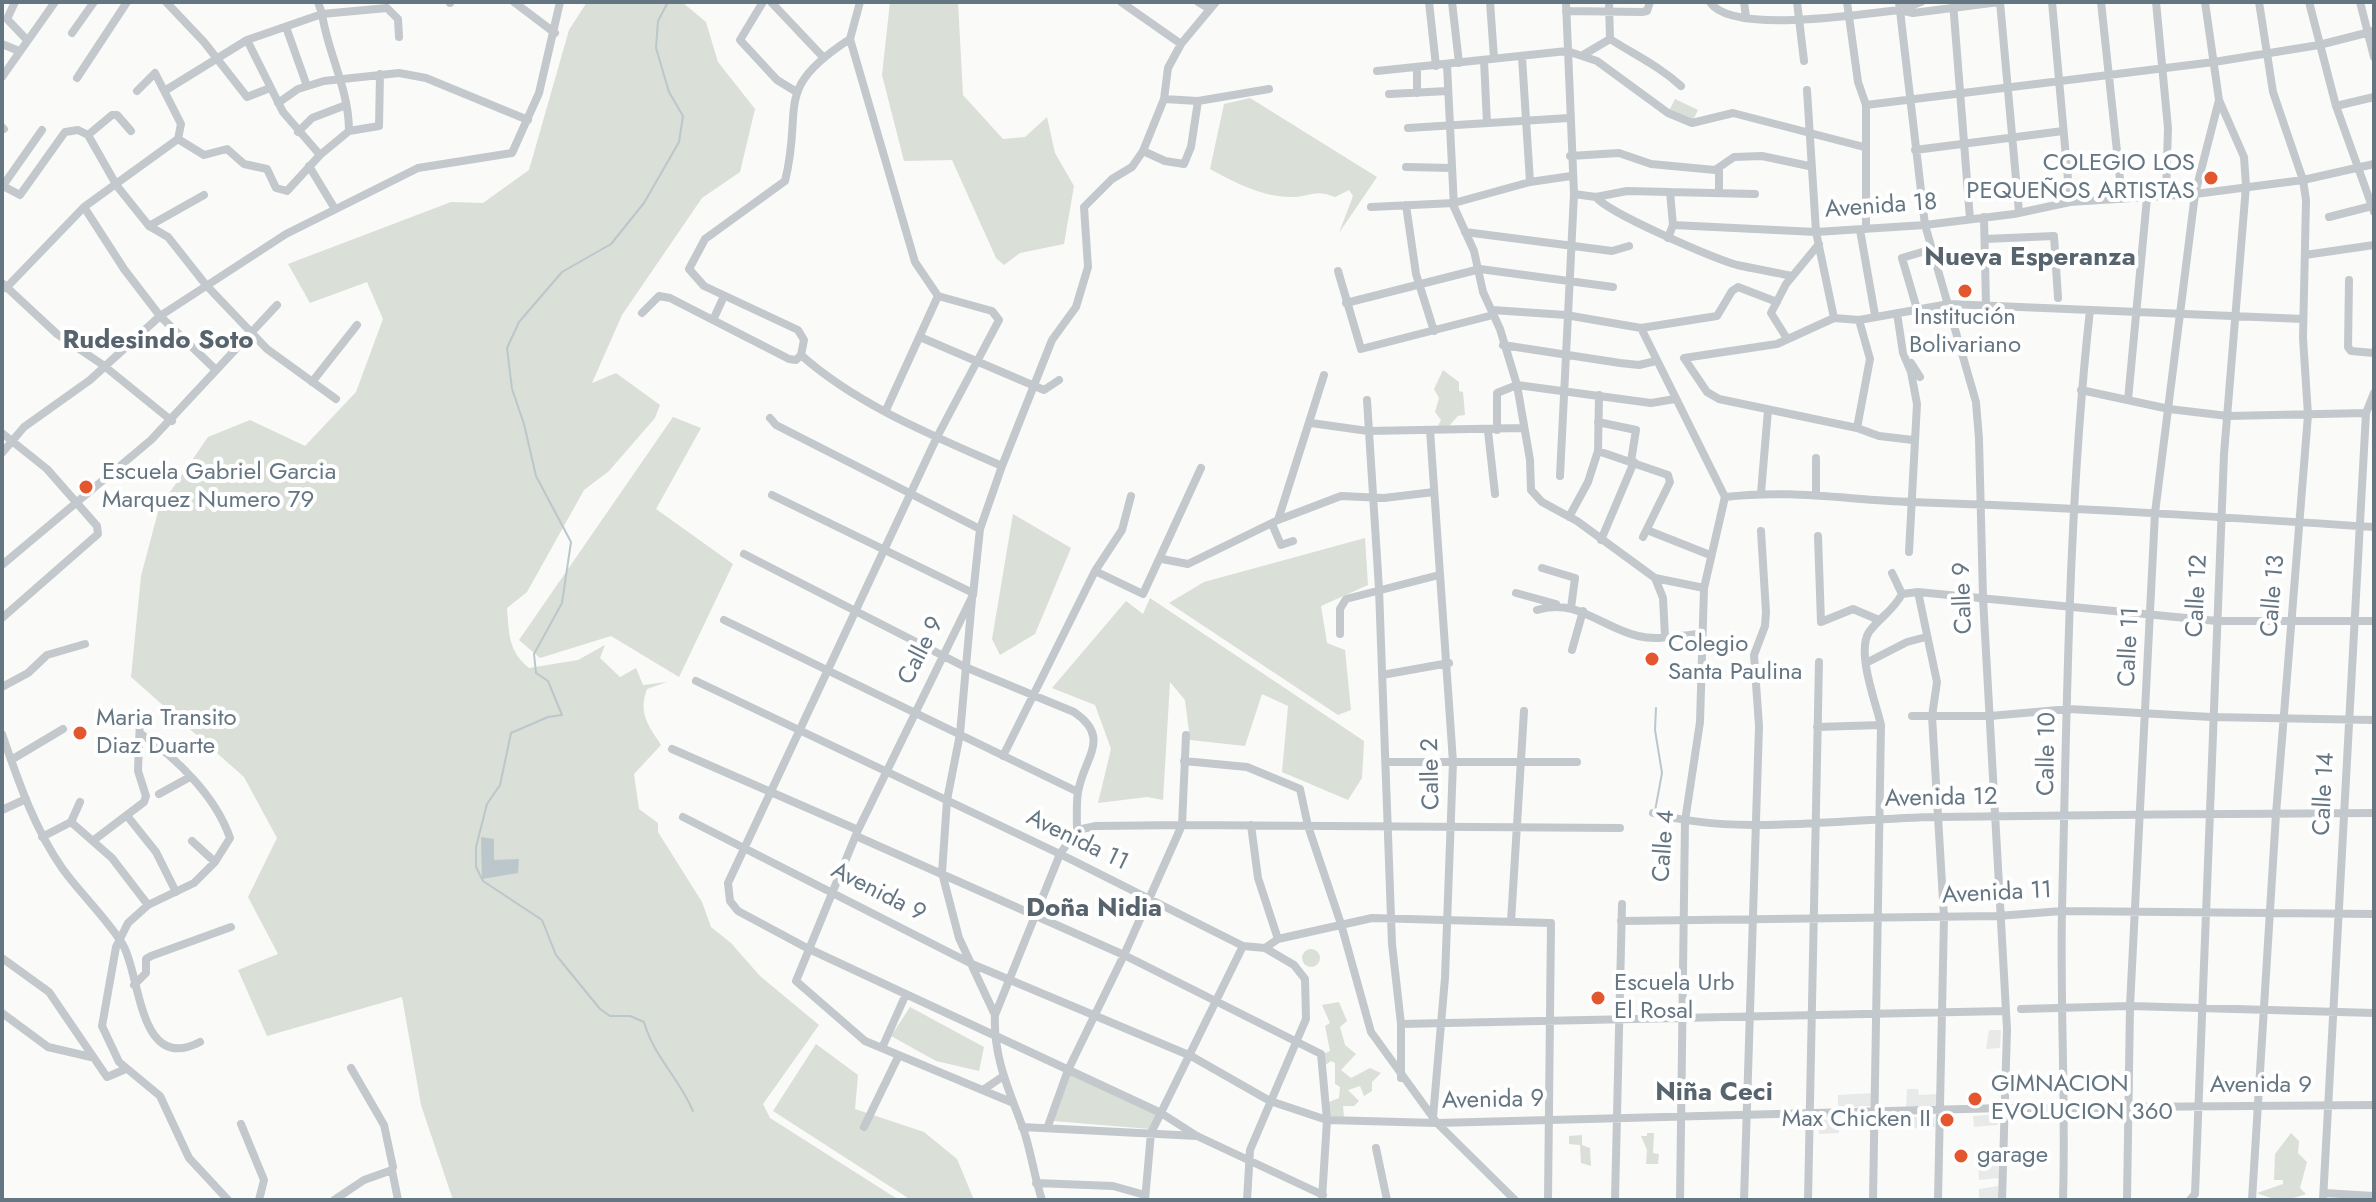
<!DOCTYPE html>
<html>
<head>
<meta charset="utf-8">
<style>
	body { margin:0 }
	#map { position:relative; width:2376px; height:1202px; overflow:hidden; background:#fafaf8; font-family:Jost,sans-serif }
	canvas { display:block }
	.frame { position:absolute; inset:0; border:4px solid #657683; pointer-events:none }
</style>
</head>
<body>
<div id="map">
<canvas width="2376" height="1202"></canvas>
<div class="frame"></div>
</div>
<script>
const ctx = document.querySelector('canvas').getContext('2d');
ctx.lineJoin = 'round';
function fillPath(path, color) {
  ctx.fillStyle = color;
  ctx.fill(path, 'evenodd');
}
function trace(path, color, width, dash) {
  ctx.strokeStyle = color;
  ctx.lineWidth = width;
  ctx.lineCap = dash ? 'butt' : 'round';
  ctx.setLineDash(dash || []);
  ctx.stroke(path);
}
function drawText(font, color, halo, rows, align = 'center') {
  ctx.font = font + ' Jost,sans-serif';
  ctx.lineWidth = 8;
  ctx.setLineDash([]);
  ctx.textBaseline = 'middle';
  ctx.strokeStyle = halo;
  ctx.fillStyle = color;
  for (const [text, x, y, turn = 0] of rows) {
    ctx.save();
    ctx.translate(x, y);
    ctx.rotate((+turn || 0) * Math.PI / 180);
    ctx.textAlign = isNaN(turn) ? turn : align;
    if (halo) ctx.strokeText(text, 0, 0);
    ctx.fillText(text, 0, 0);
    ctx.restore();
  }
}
const built = new Path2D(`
	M1989,1030H2001L2000,1048L1986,1049Z
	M1907,1089H1918L1919,1095L1937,1094L1936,1107H1906Z
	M1873,1093L1872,1106L1838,1108V1095Z
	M1997,1114L1998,1125L1974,1127L1973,1116Z
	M1901,1117H1934L1935,1127L1901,1129Z
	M1839,1119V1133L1819,1134V1120Z
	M1998,1147L1999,1178L1979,1180L1978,1162L1989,1161V1148Z
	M1998,1186L1999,1200H1979V1189Z`);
const green = new Path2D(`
	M587,2H682L706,22L718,62L755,109L740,172L702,198L622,315L592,383L616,373L660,405L655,418L609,471L584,490L527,592L507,608C509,633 508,651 529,668L578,660L605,645L600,658L620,677L636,668L643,685L667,682L647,689C638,713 648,725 661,745L634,774L639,809L658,823V832L702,902L711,927L731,943L760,976L819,1025L763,1104L770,1118L899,1200H453L421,1105L402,997L267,1036L238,970L278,954L248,897L277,838L244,777L131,677L141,576L159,508L208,437L250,420L305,446L356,392L383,319L367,282L310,303L288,264L451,202L483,203L529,170L569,30Z
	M890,2H958L963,95L1003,139L1025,137L1047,117L1055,153L1074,186L1064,244L1020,253L1004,265L996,258L952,160L904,161L882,75Z
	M1250,98L1377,177L1339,233L1353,196L1349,190L1335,197C1314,189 1313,196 1293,197C1264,198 1234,182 1210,169L1224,104Z
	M1675,99L1698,110L1692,122L1669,111Z
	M1443,370L1459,382V391L1463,392L1465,415L1458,416L1448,427L1438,426L1441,420L1435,412L1439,398L1434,389Z
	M673,417L701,428L656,509L733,564L679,677L611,636L540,658L519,640Z
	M1013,514L1071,548L1035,634L1000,655L992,639Z
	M1365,538L1368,585L1321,606L1327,643L1345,650L1351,710L1338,715L1169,603L1204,582Z
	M1150,598L1364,741L1362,778L1348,800L1282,772L1288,706L1262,694L1245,746L1190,740L1185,700L1170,682L1163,800L1147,797L1098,803L1111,749L1095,705L1052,688L1126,601L1143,614Z
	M1302 958a9 9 0 1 1 18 0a9 9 0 1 1-18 0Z
	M1339,1002L1347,1021L1340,1027L1345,1045L1356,1054L1341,1070L1351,1078L1370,1068L1381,1073L1372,1082V1091L1364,1096L1360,1086L1348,1090L1359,1101L1354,1106H1343L1344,1117L1329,1116V1102L1339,1098L1340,1087L1335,1084V1063L1331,1061L1324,1066L1323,1054L1330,1051L1325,1026L1330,1023L1322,1005Z
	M910,1007L984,1047L979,1071L936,1061L891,1036Z
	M816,1044L858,1075L855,1109L924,1132L957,1159L974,1200H911L773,1111Z
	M1069,1072L1158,1114L1150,1129L1053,1121Z
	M1647,1133H1654L1653,1153L1659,1154L1658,1164H1646L1647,1150L1641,1136H1647Z
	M2291,1133L2299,1141L2298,1153L2307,1162L2300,1188L2306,1194C2287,1202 2270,1199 2257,1193L2283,1184V1180H2274L2275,1154Z
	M1582,1135V1145L1590,1148L1591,1166L1581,1163L1580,1145L1569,1144V1136Z`);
const water = new Path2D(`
	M481,837L494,839V860L519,859L518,873L482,879Z`);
const stream = new Path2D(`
	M668,2L658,21L656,48L669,92L683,116L679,142L644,203L611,244L562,272L519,322L507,348L512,389L524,424L536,476L571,542L562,603L534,654L536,673L548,681L562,715L548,717L511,733L500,785L487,804L476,847V867L483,881L542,920L556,955L600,1009L610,1016H630L644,1022C654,1057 679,1078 693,1111
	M1655,811L1662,773L1655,730L1656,708`);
const minor = new Path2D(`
	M15,2L7,19L27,40
	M166,2L204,42L247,97L270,88
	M318,2L322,14L387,8L398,19L399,37
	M514,2L555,33
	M763,2L740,40L777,80L795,91
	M771,2L823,57
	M1121,2L1181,44
	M1198,2L1210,9
	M1429,2L1436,66
	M1452,2L1459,63
	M1490,2L1494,58
	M1609,2L1610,39
	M1710,2C1731,35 1862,14 1900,10L1913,13L1999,2
	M1744,2L1746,17
	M1797,2L1804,61
	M1847,2L1858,82L1866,105V229
	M1899,2L1925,225L1976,402L1979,439L1983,598L2007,1029L2002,1200
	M1953,2L1970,219
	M2000,2L2019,212
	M2052,2L2070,202
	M2101,2L2122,198
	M2156,2L2168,128L2166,195
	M2309,2L2336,106L2374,212
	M2360,2L2374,57
	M450,3V2
	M1900,10L1921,2
	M1566,11L1642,12L1647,11L1650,2
	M286,27L307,86
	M72,33L94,2
	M850,39L915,262L938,296L992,311L999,320L937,437L728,883L730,901L738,911L807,948L1161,1113L1197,1136L1323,1195
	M1610,39C1635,55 1659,66 1681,86
	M247,40L283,112L320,155
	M2,44L19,51
	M1583,55L1610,39
	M1522,57L1530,182
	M1484,60L1487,123
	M1447,65L1454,207L1474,251L1483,292L1500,329L1517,385L1530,460L1531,490L1542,502L1577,521L1655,578L1663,598L1665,637
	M1417,67V93
	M1377,71L1567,51L1597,61L1668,113L1692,123L1733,113L1864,147
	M2,77L55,2
	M77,78L127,2
	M166,90L247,40L322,14C328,54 349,89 349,131L320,155L287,191L276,188L267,169L244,164L227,149L204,155L178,139
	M1807,90L1816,232L1834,318
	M137,91L155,73L181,124L178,139
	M1389,94L1448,91
	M1164,99L1198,101L1269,89
	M278,103L298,89L324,81L399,73L426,78L528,120
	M1866,105L2214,62L2319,45L2374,31
	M2336,106L2374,97
	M2,127L4,129
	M1408,128L1569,118
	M349,131L379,126L380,74
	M298,132L312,118L346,105
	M88,135L117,186L149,226L168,237L206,285L267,349L336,399
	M88,135L112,115H117L131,131
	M1915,150L2063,131
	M1143,151L1165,161L1184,164L1191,147L1198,101
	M1570,156L1619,153L1651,164L1715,170L1734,157L1762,156L1809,166
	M309,166L335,209
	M1406,167L1452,168
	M3,186L20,195L65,132L78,130L88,135
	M2,187L42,130
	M1719,193V168
	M1574,194L1596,197L1627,191L1755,194
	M1596,197C1608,213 1713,258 1737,265C1755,269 1774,272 1792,276
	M1406,205L1416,274L1434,331
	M84,207L124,269L160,316L216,370
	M1371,207L1454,203L1530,182L1571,176
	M1984,217L1986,305
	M2329,217L2372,206
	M1673,225L1816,232L1925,225L2014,214L2070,202L2195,194L2303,180L2374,164
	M149,226L204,195
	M1860,230L1875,315
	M1465,232L1612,251L1629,246
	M1668,238L1673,225L1670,192
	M1985,239L2054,236L2058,298
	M2305,255L2374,245
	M1338,271L1361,349L1493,315
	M2349,280L2348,347L2351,351L2374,353
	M2,283L57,334L103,365L172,421
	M6,288L84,207L178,139
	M1346,303L1480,269L1613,287
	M1917,309L1902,258L1932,249
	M1492,310L1566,315L1641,328L1717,316L1732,291L1738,287L1777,302
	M642,313L659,296L670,298L789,359L796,360L801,355
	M1897,313L1903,353L1911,372L1917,404L1909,552
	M714,318L724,296
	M1641,328L1725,497
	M920,337L1044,390L1059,380
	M1786,337L1771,313L1786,284L1819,244
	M1503,345L1620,363L1639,365L1656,361
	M801,355L804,340L798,330L704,286L689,269L705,239L785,181C804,106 771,90 850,39L860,2
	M801,355C857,405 934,436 1002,466
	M1911,363L1920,377
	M312,382L357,325
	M2081,390L2169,409L2228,416L2366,413
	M1367,400L1379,589L1392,944L1401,1024V1078
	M2128,400L2147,198
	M886,410L938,296
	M770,418L776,425L980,529
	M1598,422L1636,430L1631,461
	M1311,423L1368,431L1522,428
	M1857,428L1870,359L1859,320
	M1430,430L1453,762L1445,978L1433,1117
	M1497,430V393L1517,385L1651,403L1675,399
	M1488,431L1495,494
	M2,433L47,469L97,526L98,534L2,618
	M1913,440L1879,436L1857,428L1719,399L1707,392L1684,358L1777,344L1834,318L1859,320L1949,304L2303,319
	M1598,451L1668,475L1670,482L1643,537
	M2,453L24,427L90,380L160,316L286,234L418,168L512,153L539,93L560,2
	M1816,458V493
	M1560,476L1574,194L1566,2
	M1761,493L1768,410
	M772,495L973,593
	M1725,497C1789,489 1849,500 1912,502C2066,507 2220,517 2374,527
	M1569,517L1588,482L1598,451L1599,395
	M1278,520L1324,375
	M1272,524L1281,545L1293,541
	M1647,530L1710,555
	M1818,536L1821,622L1853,609L1879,620
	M1601,540L1634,462
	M744,554L965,667L1074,712C1112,738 1084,757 1078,792C1076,804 1077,818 1077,830
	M1162,559L1188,564L1278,520L1341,496L1384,498L1434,492
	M2,565L151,440L277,305
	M1542,568L1575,578L1571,608
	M1095,571L1143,594L1201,468
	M1892,573L1902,594
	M1655,578L1704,588
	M1918,592L1937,682L1932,716L1944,917L1938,1200
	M1516,593L1556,604
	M1902,594L1918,592L2217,621H2374
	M972,599L960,734L947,800L942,873L959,938L995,1015
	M1537,610C1576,597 1602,628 1638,636C1658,641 1681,635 1701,634
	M724,620L1078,792
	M1340,634V609L1346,599L1439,575
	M1572,650L1583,611
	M1866,663L1907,642L1926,637
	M1382,675L1449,663
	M696,681L1060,854L1243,946L1265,948L1278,939L1372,918L1551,923L1548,1200
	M2,687L28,673L47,655L85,644
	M1912,716H1990L2069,709L2211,717L2374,720
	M1817,727L1881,725
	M2,734C18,780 34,828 62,868C79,892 110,922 123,945C141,976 138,1074 200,1042
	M141,734C177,758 216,797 230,838L215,862L194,883L148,905L128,923L116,947L102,1026L119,1062L160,1096L189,1158L228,1200
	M672,749L858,830
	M1003,756L1095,571L1122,530L1131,496
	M11,760L63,729
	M1184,761L1247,767L1300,789L1308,826L1341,924L1371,1032L1437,1123L1515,1200
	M1386,762H1577
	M159,794L190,777
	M2,810L26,799
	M1653,813C1739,837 1848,818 1937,817C2083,816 2228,813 2374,813
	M128,817L156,852L176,892
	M683,817L972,964L1191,1056L1270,1101L1327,1120L1437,1123L2003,1108L2374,1105
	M71,822L112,858L148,905
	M1251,825L1258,878L1278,939
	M1077,830L1096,826L1182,825L1620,828
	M856,836L1124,955L1321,1054L1327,1120L1322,1199
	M42,837L71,822L80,802
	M94,840L144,802L146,796L138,771L140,719
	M192,841L215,862
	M1621,921L1998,916L2062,911L2374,914
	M1511,922L1524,711
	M2,958L49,992L107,1077L126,1069
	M134,985L146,973V959L151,956L231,927
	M2021,1009L2130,1006L2374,1013
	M2,1013L48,1047L91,1057
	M1401,1024L2004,1011
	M882,1048L906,994
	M983,1090L1002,1077
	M1011,1102L865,1041L796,981L858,830L973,595L980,529L1002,466L1052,340L1076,307L1088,267L1084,207L1112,179L1132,167L1143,151L1164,99L1168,68L1181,44L1216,2
	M241,1124L264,1180L259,1200
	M1048,1126L1068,1070L1124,955L1182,825L1186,735
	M864,1127L899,1055
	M1022,1127L1197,1136
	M1376,1148L1387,1200
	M392,1170L398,1200
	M1036,1183L1113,1186L1145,1195
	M2324,1193L2374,1196
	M334,1200L364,1180L392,1170L393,1167L384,1125L351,1068
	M1042,1200C1034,1176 1031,1151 1023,1128C1009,1090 993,1057 995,1015L1060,854L1077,830
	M1145,1200L1151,1133L1243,946
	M1247,1200L1250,1150L1306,1019L1305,979L1294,965L1265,948
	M1615,1200L1622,904
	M1680,1200L1685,821L1700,722L1704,588L1725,497
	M1744,1200L1759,726L1754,655L1765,626L1766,612L1761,531
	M1808,1200L1819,662
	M1873,1200L1881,725C1876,703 1856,652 1869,632C1880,617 1893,611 1902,594
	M2063,1200C2066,1103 2060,1006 2062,909C2067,709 2068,508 2090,310
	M2127,1200L2130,1006L2155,513L2195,194L2219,100
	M2190,1200L2195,1194L2224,454L2246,186L2244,157L2219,100L2205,2
	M2252,1200L2276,814L2308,415L2303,338L2306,200L2303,180L2273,92L2259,2
	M2323,1200L2366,413L2374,393`);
const markers = [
	[2211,178,8,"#e4572e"],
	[1965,291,8,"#e4572e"],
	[86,487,8,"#e4572e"],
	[1652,659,8,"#e4572e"],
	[80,733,8,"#e4572e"],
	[1598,998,8,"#e4572e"],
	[1975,1099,8,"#e4572e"],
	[1947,1120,8,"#e4572e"],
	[1961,1156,8,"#e4572e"]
];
const poiNames = [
	["COLEGIO LOS",2195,164,"right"],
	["PEQUEÑOS ARTISTAS",2195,192,"right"],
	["Institución",1965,318,"center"],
	["Bolivariano",1965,346,"center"],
	["Escuela Gabriel Garcia",102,473],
	["Marquez Numero 79",102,501],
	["Colegio",1668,645],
	["Santa Paulina",1668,673],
	["Maria Transito",96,719],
	["Diaz Duarte",96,747],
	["Escuela Urb",1614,984],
	["El Rosal",1614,1012],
	["GIMNACION",1991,1085],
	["EVOLUCION 360",1991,1113],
	["Max Chicken II",1931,1120,"right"],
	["garage",1977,1156]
];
const streetNames = [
	["Avenida 18",1881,207,-4],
	["Calle 12",2198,596,-87],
	["Calle 13",2274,596,-85],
	["Calle 9",1964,598,-92],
	["Calle 11",2130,647,-87],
	["Calle 9",922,651,-63],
	["Calle 10",2048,754,-89],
	["Calle 2",1432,774,-91],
	["Calle 14",2325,794,-87],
	["Avenida 12",1941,799,-1],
	["Avenida 11",1077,841,26],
	["Calle 4",1665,846,-86],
	["Avenida 9",878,893,27],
	["Avenida 11",1997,894,-3],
	["Avenida 9",2261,1086],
	["Avenida 9",1493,1101,-1]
];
const neighbourhoodNames = [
	["Nueva Esperanza",2030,259],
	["Rudesindo Soto",158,342],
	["Doña Nidia",1094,910],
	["Niña Ceci",1714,1094]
];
fillPath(built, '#e8e9e9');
fillPath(green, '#dadfd7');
fillPath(water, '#bbc7cb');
trace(stream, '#bbc7cb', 2);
trace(minor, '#c3c8cc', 8);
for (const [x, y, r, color] of markers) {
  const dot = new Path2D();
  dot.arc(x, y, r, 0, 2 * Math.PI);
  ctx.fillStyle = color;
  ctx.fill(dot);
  trace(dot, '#fff', 3);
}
drawText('24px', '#657683', '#fff', poiNames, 'left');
drawText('24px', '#657683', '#fff', streetNames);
drawText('bold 26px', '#57646e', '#fff', neighbourhoodNames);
</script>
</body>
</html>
